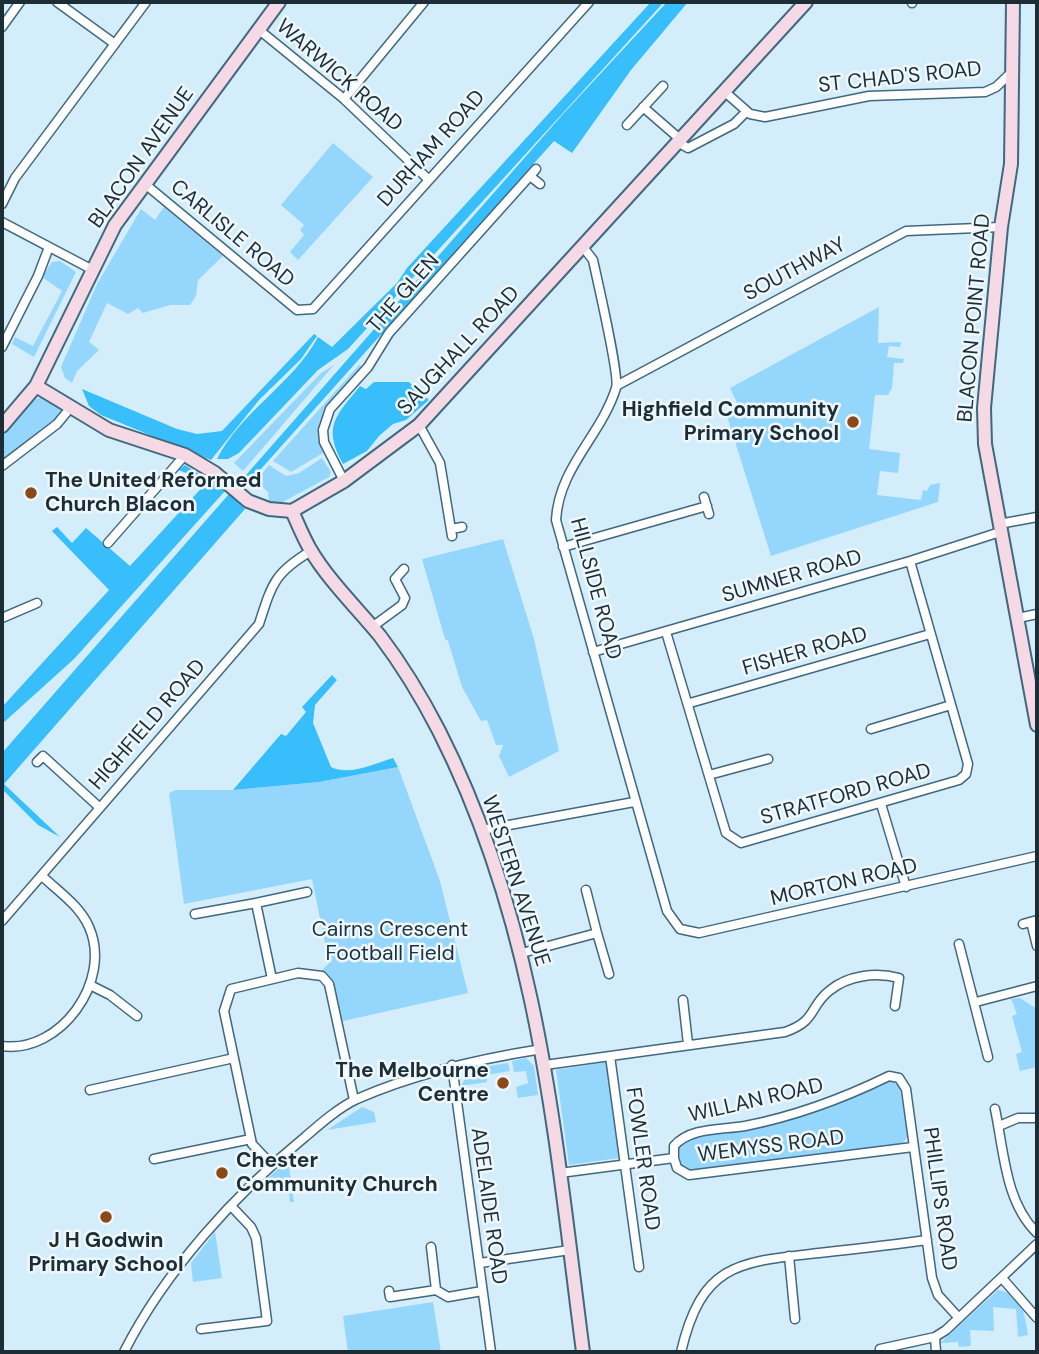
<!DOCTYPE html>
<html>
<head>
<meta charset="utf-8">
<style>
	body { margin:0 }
	#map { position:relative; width:1039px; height:1354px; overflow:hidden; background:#d3edfb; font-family:"DM Sans",sans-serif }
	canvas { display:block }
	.frame { position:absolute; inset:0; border:4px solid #1c2d36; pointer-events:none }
</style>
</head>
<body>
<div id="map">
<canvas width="1039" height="1354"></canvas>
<div class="frame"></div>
</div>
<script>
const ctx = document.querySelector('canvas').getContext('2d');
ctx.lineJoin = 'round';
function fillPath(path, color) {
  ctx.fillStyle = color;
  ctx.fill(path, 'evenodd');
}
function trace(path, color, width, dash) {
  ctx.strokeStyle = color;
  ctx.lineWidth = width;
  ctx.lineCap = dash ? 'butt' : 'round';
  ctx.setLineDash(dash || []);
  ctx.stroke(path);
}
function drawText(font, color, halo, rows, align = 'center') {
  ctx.font = font + ' "DM Sans",sans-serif';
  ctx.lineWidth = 5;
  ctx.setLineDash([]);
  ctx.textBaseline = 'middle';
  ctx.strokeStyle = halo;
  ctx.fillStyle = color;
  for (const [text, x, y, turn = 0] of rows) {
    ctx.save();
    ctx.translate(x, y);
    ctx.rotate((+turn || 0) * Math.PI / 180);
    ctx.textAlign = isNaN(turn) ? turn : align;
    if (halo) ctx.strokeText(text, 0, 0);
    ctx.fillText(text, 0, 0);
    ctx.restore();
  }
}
const green = new Path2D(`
	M333,143L373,177L298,260L290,252L304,235L300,230L304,225L281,205Z
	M164,207L223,256L198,280L196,296L190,305H170L143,313L138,308L128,314L107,303L89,342L99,350L77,371L72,383L65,378L61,367L97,284L141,209L155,220Z
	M60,261L76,272L34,357L12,344L15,337L33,346L62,291L42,277L52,262Z
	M879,307L878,343L901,342L900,347L889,346L887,357L904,359L903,363H894L892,388L888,395H875L869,449L900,453L898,473L880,471L877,495L921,500L923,490L927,491L930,485L940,483L938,502L771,556L727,416L741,411L730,388Z
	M334,365L243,471L234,463L321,373Z
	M359,365L362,366L323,415L319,424L323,453L291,472L273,461Z
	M42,397L64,407L62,414L2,462V437L34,400Z
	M322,458L331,472L329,477L281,503L269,501L268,492L256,481L269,465L286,476L299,473Z
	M503,539L534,639L559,751L509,777L499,756L503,745H496L487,720L481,721L462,687L448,641L445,639L422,559Z
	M398,767L440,881L468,993L339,1022L331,983L319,973L329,963L312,879L184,904L169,793L176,790H233L319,782Z
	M1020,998L1037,1009V1067L1020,1071L1016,1054L1022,1052L1012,1016L1017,1014L1011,999Z
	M526,1058L534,1066L538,1095L518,1098L516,1087L528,1083L526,1071L514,1072L512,1061Z
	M608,1062L621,1154L619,1158L569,1165L556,1070Z
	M508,1063L510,1071L487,1075V1082L461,1086L470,1069Z
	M888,1081L899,1083L908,1136L903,1143L688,1172L680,1165L679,1144L687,1139C762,1125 819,1115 888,1081Z
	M362,1107L374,1112L376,1122L327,1130Z
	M288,1160L294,1202H290L288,1185L257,1188Z
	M215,1232L222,1278L193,1282L191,1263Z
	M998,1290C1022,1294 1025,1314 1028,1335L1018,1337L1016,1309L993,1307L994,1331L970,1330L971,1346L959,1347L958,1342L940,1343Z
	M433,1302L441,1352H348L343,1316Z`);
const forest = new Path2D(`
	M651,2H664L348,349L318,370L239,453L228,459H217C241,411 293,384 318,337L332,347L397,283L407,268Z
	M667,2H688L631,70L572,153L554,141L244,488L239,483L563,114Z
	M314,334L317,336L301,359L259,400L211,460L101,415L89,406L82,389L177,429L197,434L222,431Z
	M374,382H409L429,400L406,420L393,424L379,436L367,451L343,464C322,426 336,416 360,386L366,389Z
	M185,465L225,491L74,659L2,724V707L109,590L52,531L57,527L72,543L86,528L130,566L208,481L178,470Z
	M229,494L245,509L4,784L60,837L38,825L2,789V753Z
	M332,675L337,680L315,705L313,723L331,767C349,776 374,764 393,758L398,767L319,782L233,790L281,734L286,736L306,712L302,707Z`);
const street = new Path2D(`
	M57,2L115,44
	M912,3V2
	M2,27L20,2
	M258,29L344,99L428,179
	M725,92L750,114L765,117L869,96L985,92L996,87L1013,71
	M344,99L424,2
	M643,107L681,140
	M627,125L663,86
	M679,143L688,148L734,124L746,112
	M530,176L540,184
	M145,184L297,310L313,309L589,2
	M2,204L15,178L146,2
	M2,222L91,269
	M583,247L593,260C597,279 620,377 616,388C601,436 559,467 556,520L667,911L680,929L699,933L1037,856
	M2,347L38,276L49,247
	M618,385L906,231L1001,227
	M419,425L440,463L452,536
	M2,466L57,424L71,407
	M344,481L324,442L323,430L330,409L368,367L389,333L536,169
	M704,497L709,514
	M999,524L1037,517
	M451,529L462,527
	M108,543L185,455
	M563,547L707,506
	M2,618L37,603
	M1018,618L1037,614
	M372,627L402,605L405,598L395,579L404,569
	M666,632L726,833L741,843L959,780L966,774L968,764L910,561
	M593,652L910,561L1000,532
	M690,703L930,634
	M871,729L951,705
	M37,762L43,756L99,807
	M709,775L768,759
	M881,804L906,887
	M482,830L634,802
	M586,890L597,933
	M195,914L256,903
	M2,921L259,624C272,584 274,573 311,551
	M1031,922L1037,946
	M1023,924L1037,920
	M959,944L988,1057
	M522,953L597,933L609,974
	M272,979L256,903L307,892
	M90,985L110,995L137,1016
	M683,1000L688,1044
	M976,1002L1037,986
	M2,1046C60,1054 113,981 89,927C80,906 58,891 42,876
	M610,1056L639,1267
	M452,1065L491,1352
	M545,1065L785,1032C817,1021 809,1007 829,991C848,975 876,972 899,978L895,1006
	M90,1090L234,1058
	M995,1109C1004,1151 1005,1202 1037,1233
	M999,1126L1018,1118H1037
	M674,1158V1146C690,1127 722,1130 745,1126C796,1116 842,1099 889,1076L899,1078L906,1089L932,1278L938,1295L959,1318
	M154,1159L251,1139
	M271,1164L252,1144L224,1011L231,989L298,973L322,976L329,984L354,1100
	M560,1173L674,1158L677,1168L689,1175L913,1147
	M431,1247L436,1290L448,1297L482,1291
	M789,1256L795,1319
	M480,1263L570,1250
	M1002,1278L1037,1318
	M389,1291L390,1297L436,1290
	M201,1329L267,1321L256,1238L251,1227L232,1207
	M935,1337L936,1352
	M124,1352C165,1271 235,1194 305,1137C320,1124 338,1108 357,1099C416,1073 478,1059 542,1049
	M681,1352C702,1263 738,1262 819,1253C855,1249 891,1245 927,1240
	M881,1352L880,1349L935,1337L946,1330L1037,1244`);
const secondary = new Path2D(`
	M1013,2L1011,164L1001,227L984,408L985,444L1037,725
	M36,386L109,430L185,455L215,473L248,501L269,509L292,511L344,481L419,425L806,2
	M2,426L36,386L115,225L279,2
	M292,511C298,524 303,537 310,549C328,580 357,608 380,636C402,665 422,698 439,731C539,928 555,1137 583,1352`);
const markers = [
	[853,422,7,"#8b4917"],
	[31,493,7,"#8b4917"],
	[503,1083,7,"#8b4917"],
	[222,1173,7,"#8b4917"],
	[106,1217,7,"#8b4917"]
];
const streetNames = [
	["WARWICK ROAD",339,76,41],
	["ST CHAD'S ROAD",900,78,-6],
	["DURHAM ROAD",432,149,-48],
	["BLACON AVENUE",142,158,-55],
	["CARLISLE ROAD",232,234,40],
	["SOUTHWAY",795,270,-28],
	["THE GLEN",404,294,-49],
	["BLACON POINT ROAD",975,318,-85],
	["SAUGHALL ROAD",459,351,-47],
	["SUMNER ROAD",792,577,-16],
	["HILLSIDE ROAD",595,589,75],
	["FISHER ROAD",805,652,-16],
	["HIGHFIELD ROAD",148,725,-49],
	["STRATFORD ROAD",846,795,-16],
	["WESTERN AVENUE",515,881,72],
	["MORTON ROAD",844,883,-13],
	["WILLAN ROAD",756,1101,-13],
	["WEMYSS ROAD",771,1147,-7],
	["FOWLER ROAD",642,1159,82],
	["PHILLIPS ROAD",939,1199,82],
	["ADELAIDE ROAD",488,1206,82]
];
const poiNames = [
	["Highfield Community",839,410],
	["Primary School",839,434],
	["The United Reformed",45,481,"left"],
	["Church Blacon",45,505,"left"],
	["The Melbourne",489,1071],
	["Centre",489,1095],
	["Chester",236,1161,"left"],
	["Community Church",236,1185,"left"],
	["J H Godwin",106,1241,"center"],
	["Primary School",106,1265,"center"]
];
const parkNames = [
	["Cairns Crescent",390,930],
	["Football Field",390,954]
];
fillPath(green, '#95d7fc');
fillPath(forest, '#38befa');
trace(street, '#41687e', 11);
trace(secondary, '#41687e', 16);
trace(street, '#fff', 8);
trace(secondary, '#f5dae6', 12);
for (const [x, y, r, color] of markers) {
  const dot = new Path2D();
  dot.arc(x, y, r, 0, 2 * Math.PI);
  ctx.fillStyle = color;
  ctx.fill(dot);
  trace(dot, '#eef7fc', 2.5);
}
drawText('21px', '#1c2d36', '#eef7fc', streetNames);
drawText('bold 21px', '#1c2d36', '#eef7fc', poiNames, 'right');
drawText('21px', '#1c313d', '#eef7fc', parkNames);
</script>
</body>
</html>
